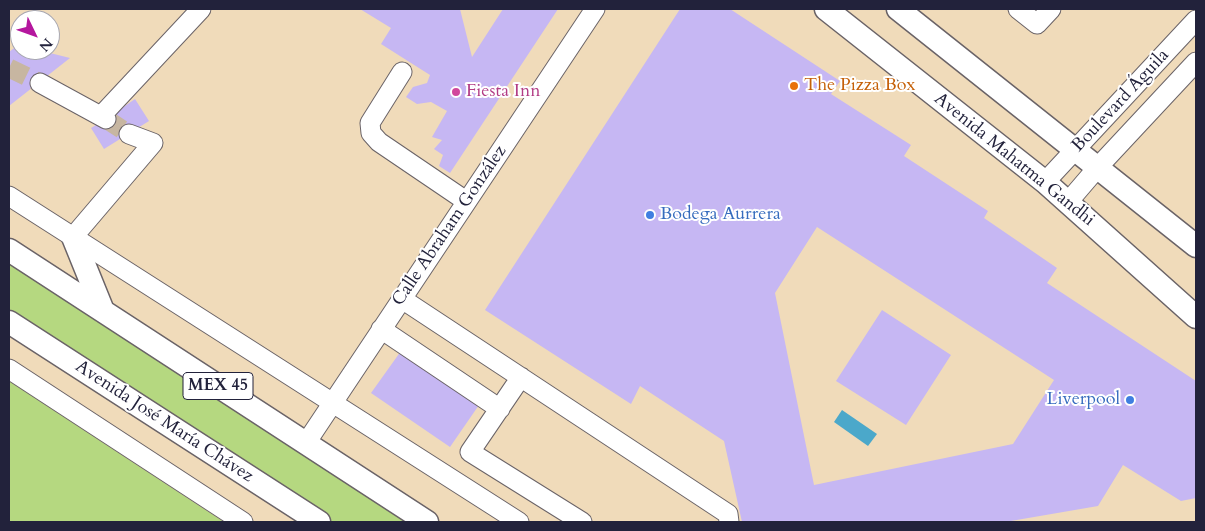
<!DOCTYPE html>
<html>
<head>
<meta charset="utf-8">
<style>
	body { margin:0 }
	#map { position:relative; width:1205px; height:531px; overflow:hidden; background:#f0dbba; font-family:Cardo,serif }
	canvas { display:block }
	.frame { position:absolute; inset:0; border:10px solid #22223b; pointer-events:none }
	.north { position:absolute; left:10px; top:10px; width:50px; height:50px; box-sizing:border-box; background:#fff; border:1px solid #a7a7b1; border-radius:50%; rotate:132deg; font-size:14px; font-weight:700; line-height:20px; text-align:center; color:#22223b }
	.north::after { content:''; display:block; margin:auto; width:18px; height:22px; background:#b5179e; clip-path:polygon(50% 0,100% 100%,50% 72%,0 100%) }
</style>
</head>
<body>
<div id="map">
<canvas width="1205" height="531"></canvas>
<div class="frame"></div>
<div class="north">N</div>
</div>
<script>
const ctx = document.querySelector('canvas').getContext('2d');
ctx.lineJoin = 'round';
function fillPath(path, color) {
  ctx.fillStyle = color;
  ctx.fill(path, 'evenodd');
}
function trace(path, color, width, dash) {
  ctx.strokeStyle = color;
  ctx.lineWidth = width;
  ctx.lineCap = dash ? 'butt' : 'round';
  ctx.setLineDash(dash || []);
  ctx.stroke(path);
}
function drawText(font, color, halo, rows, align = 'center') {
  ctx.font = font + ' Cardo,serif';
  ctx.lineWidth = 4;
  ctx.setLineDash([]);
  ctx.textBaseline = 'middle';
  ctx.strokeStyle = halo;
  ctx.fillStyle = color;
  for (const [text, x, y, turn = 0] of rows) {
    ctx.save();
    ctx.translate(x, y);
    ctx.rotate((+turn || 0) * Math.PI / 180);
    ctx.textAlign = isNaN(turn) ? turn : align;
    if (halo) ctx.strokeText(text, 0, 0);
    ctx.fillText(text, 0, 0);
    ctx.restore();
  }
}
const green = new Path2D(`
	M9,260L415,522H329L9,314Z
	M9,381L224,522H9Z`);
const water = new Path2D(`
	M842,410L877,434L868,446L834,422Z`);
const building = new Path2D(`
	M360,9H460L472,57L503,9H558L450,173L439,166L443,155L434,149L442,140L432,137L447,111L431,102L417,104L406,97L413,87L427,83L430,75L381,44L391,28Z
	M680,9H730L840,81L831,94L911,145L904,156L988,211L984,218L1057,268L1047,283L1196,381V498L1181,501L1123,465L1098,506L1005,522H742L724,441L640,386L631,404L485,310ZM817,227L1054,380L1013,444L814,485L775,293Z
	M18,45H20V50H38L70,58L9,106V52Z
	M135,99L149,121L104,149L91,128L106,119Z
	M882,310L951,355L906,425L836,381Z
	M401,351L479,405L450,447L371,393Z`);
const minorTunnel = new Path2D(`
	M9,68L40,83
	M106,119L129,134`);
const minor = new Path2D(`
	M1018,9L1037,24L1051,9
	M402,72L370,123L371,133L379,142L466,201
	M40,83L106,119
	M101,116L201,9
	M1045,182L1196,20
	M9,196L519,522
	M1068,202L1098,167L1196,62
	M73,237L153,143L129,134
	M402,299L728,514L729,522
	M381,329L500,409
	M9,369L243,522
	M521,377L470,452L582,522
	M306,443L595,9`);
const major = new Path2D(`
	M826,9L1045,182L1196,317
	M898,9L1196,246
	M73,237L103,311
	M9,250L427,522
	M9,322L319,522`);
const markers = [
	[794,86,5,"#e8710a"],
	[456,92,5,"#d1479c"],
	[650,215,5,"#3f7fe0"],
	[1130,400,5,"#3f7fe0"]
];
const shields = [
	[218,386,70]
];
const shieldNames = [
	["MEX 45",218,386]
];
const foodNames = [
	["The Pizza Box",804,86]
];
const hotelNames = [
	["Fiesta Inn",466,92]
];
const streetNames = [
	["Boulevard Águila",1121,101,-47],
	["Avenida Mahatma Gandhi",1014,160,39],
	["Calle Abraham González",450,226,-56],
	["Avenida José María Chávez",164,422,33]
];
const shopNames = [
	["Bodega Aurrera",660,215],
	["Liverpool",1120,400,"right"]
];
fillPath(green, '#b5d880');
fillPath(water, '#4ba8ca');
fillPath(building, '#c6b7f3');
trace(minorTunnel, '#c7b6a1', 19, [19, 9]);
trace(minor, '#6a6367', 21);
trace(major, '#6a6367', 25);
trace(minor, '#fff', 19);
trace(major, '#fff', 22);
for (const [x, y, r, color] of markers) {
  const dot = new Path2D();
  dot.arc(x, y, r, 0, 2 * Math.PI);
  ctx.fillStyle = color;
  ctx.fill(dot);
  trace(dot, '#fff', 2);
}
for (const [x, y, w] of shields) {
  const box = new Path2D();
  box.roundRect(x - w / 2, y - 13.5, w, 27, 4);
  ctx.fillStyle = '#fff';
  ctx.fill(box);
  trace(box, '#22223b', 1);
}
drawText('bold 16px', '#22223b', null, shieldNames);
drawText('18px', '#c56008', '#fff', foodNames, 'left');
drawText('18px', '#b23c85', '#fff', hotelNames, 'left');
drawText('18px', '#22223b', '#fff', streetNames);
drawText('18px', '#366cbe', '#fff', shopNames, 'left');
</script>
</body>
</html>
